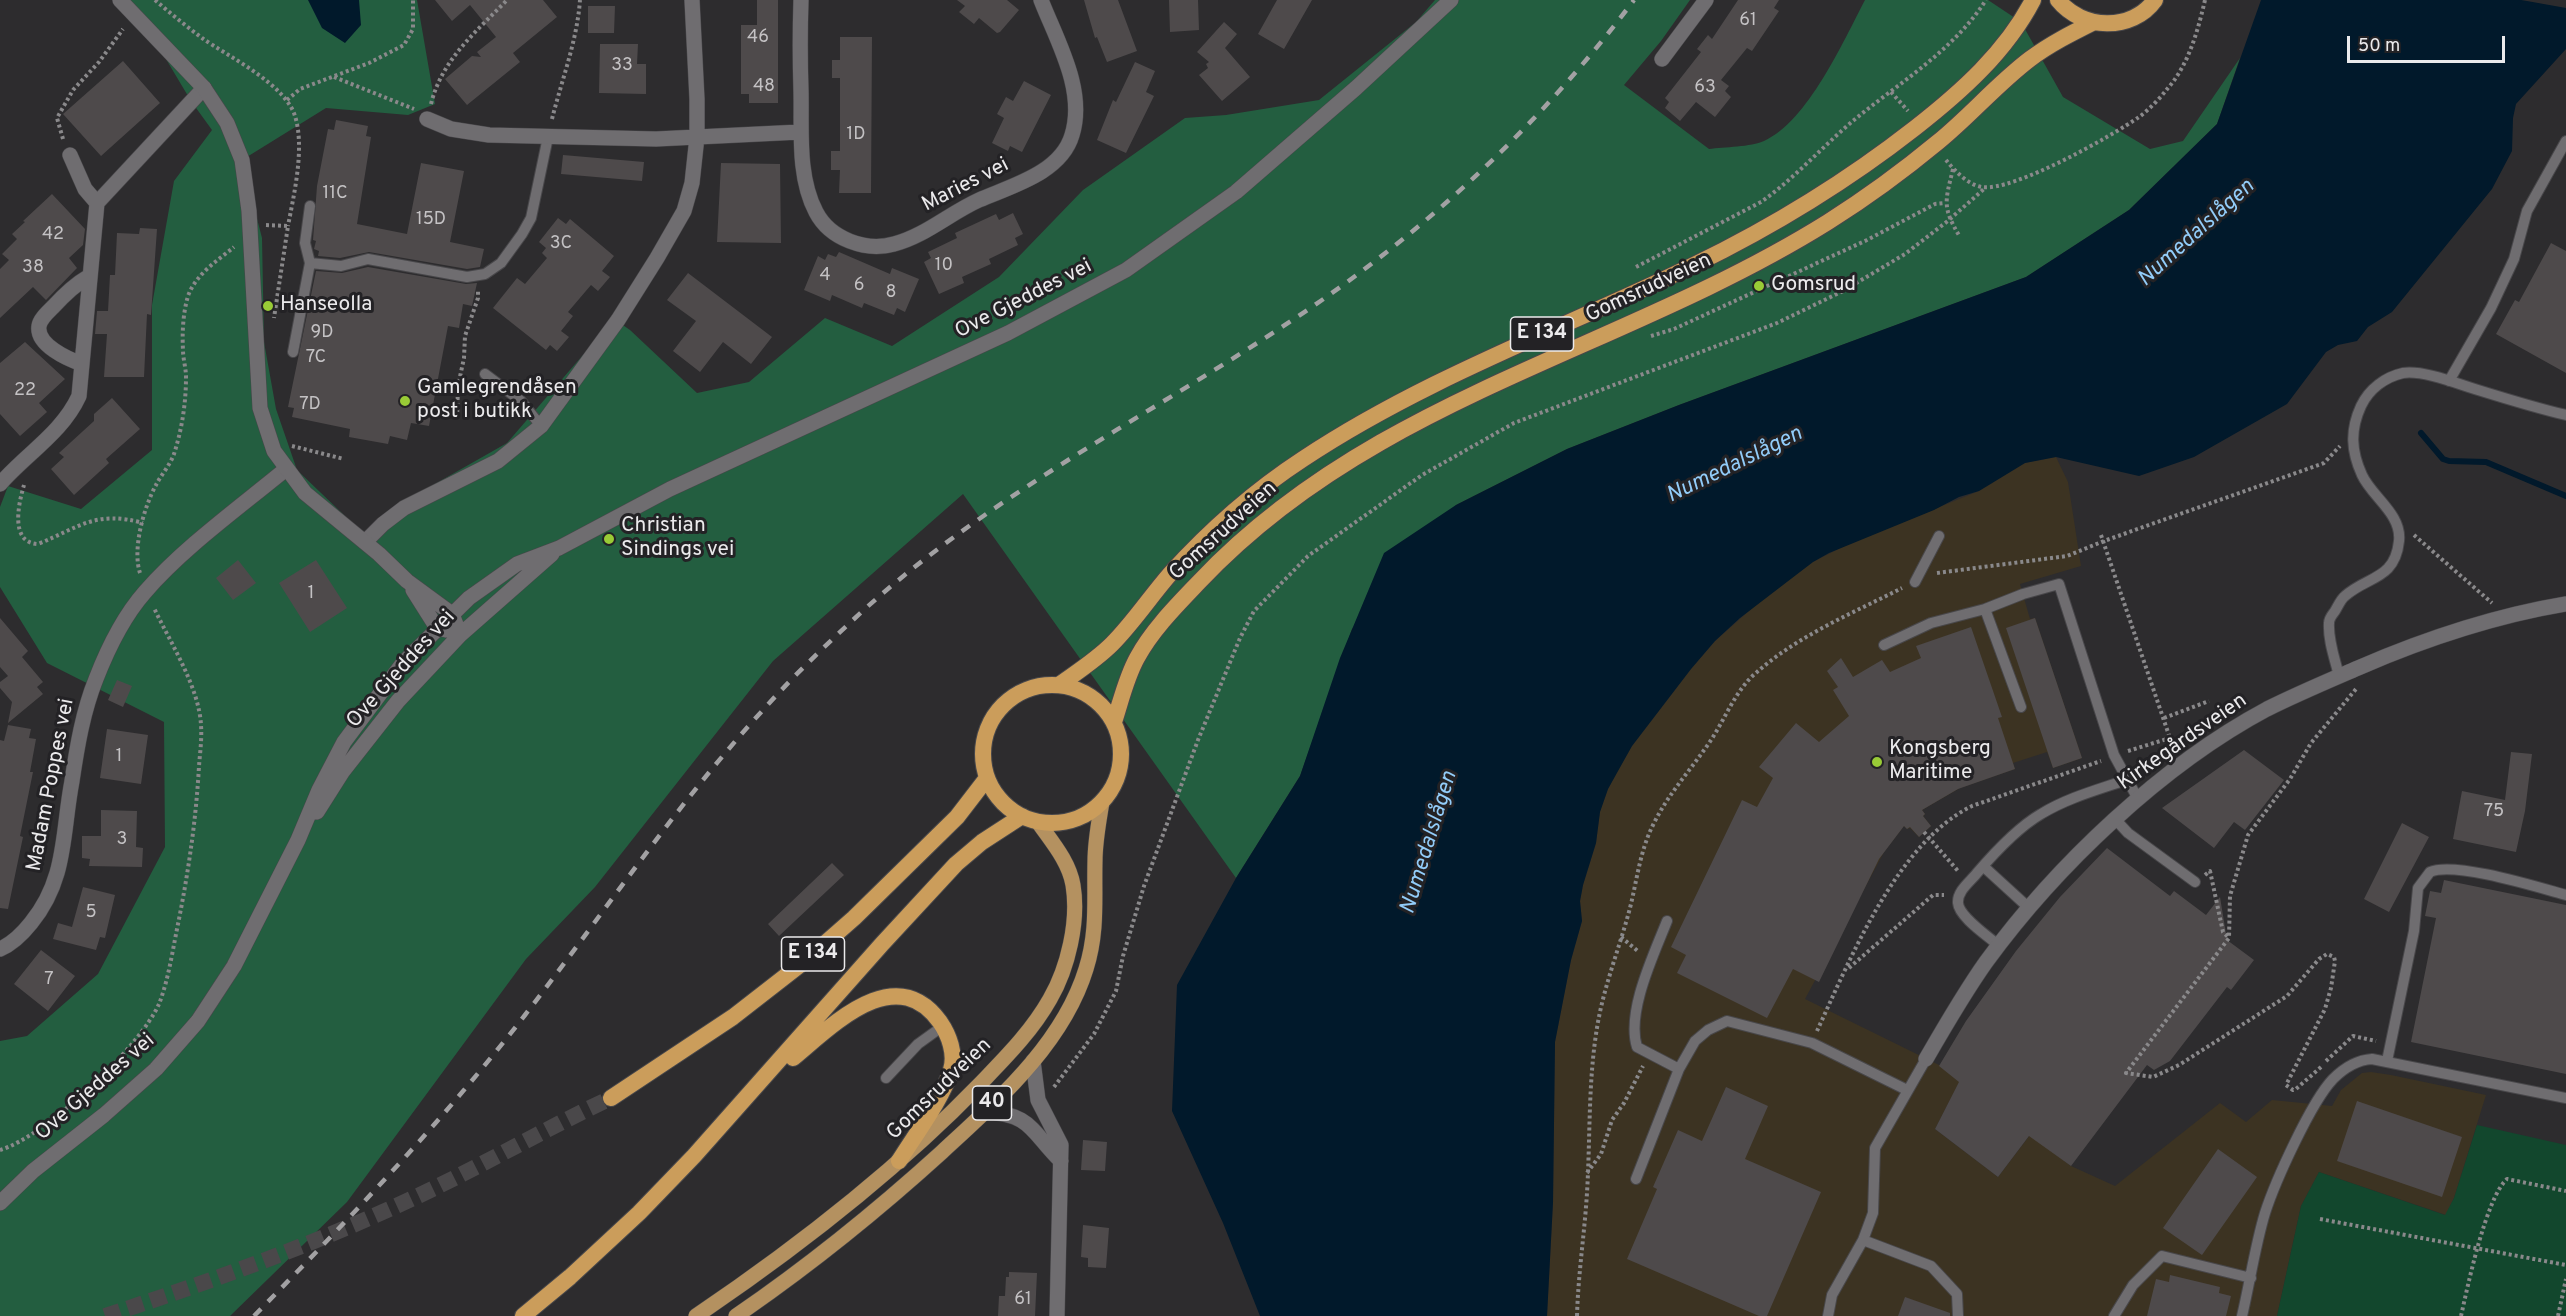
<!DOCTYPE html>
<html>
<head>
<meta charset="utf-8">
<style>
	body { margin:0 }
	#map { position:relative; width:2566px; height:1316px; overflow:hidden; background:#2d2c2e; font-family:Overpass,sans-serif }
	canvas { display:block }
	.scale { position:absolute; left:2347px; top:36px; width:158px; height:27px; box-sizing:border-box; border:3px solid #ebeaec; border-top:0; padding-left:8px; font-size:18px; line-height:21px; white-space:nowrap; color:#ebeaec; -webkit-text-stroke:4px #232225; paint-order:stroke }
</style>
</head>
<body>
<div id="map">
<canvas width="2566" height="1316"></canvas>
<div class="scale">50 m</div>
</div>
<script>
const ctx = document.querySelector('canvas').getContext('2d');
ctx.lineJoin = 'round';
function fillPath(path, color) {
  ctx.fillStyle = color;
  ctx.fill(path, 'evenodd');
}
function trace(path, color, width, dash) {
  ctx.strokeStyle = color;
  ctx.lineWidth = width;
  ctx.lineCap = dash ? 'butt' : 'round';
  ctx.setLineDash(dash || []);
  ctx.stroke(path);
}
function drawText(font, color, halo, rows, align = 'center') {
  ctx.font = font + ' Overpass,sans-serif';
  ctx.lineWidth = 6;
  ctx.setLineDash([]);
  ctx.textBaseline = 'middle';
  ctx.strokeStyle = halo;
  ctx.fillStyle = color;
  for (const [text, x, y, turn = 0] of rows) {
    ctx.save();
    ctx.translate(x, y);
    ctx.rotate((+turn || 0) * Math.PI / 180);
    ctx.textAlign = isNaN(turn) ? turn : align;
    if (halo) ctx.strokeText(text, 0, 0);
    ctx.fillText(text, 0, 0);
    ctx.restore();
  }
}
const commercial = new Path2D(`
	M2056,457L2068,482L2081,566L2020,584L2030,619L2035,618L2082,758L2053,768L2047,752L2013,763L2015,769L1960,788L1922,810L1925,814L1923,816L1931,826L1919,837L1910,828L1907,829L1904,826L1884,852L1805,999L1939,1065L1960,1081L1935,1129L1998,1177L2030,1135L2071,1166L2115,1186L2220,1103L2246,1122L2272,1100L2332,1106L2341,1090L2362,1073L2371,1072L2391,1075L2486,1095L2454,1198L2446,1215L2319,1172L2301,1206L2277,1316H1547L1553,1202L1555,1042L1571,960L1582,921L1580,901L1583,885L1596,843L1600,811L1608,789L1618,769L1632,746L1691,669L1715,641L1766,596L1813,562L1848,544L1979,491L2025,463Z`);
const green = new Path2D(`
	M2477,1125L2566,1145V1316H2277L2301,1206L2319,1172L2445,1215L2454,1198Z`);
const forest = new Path2D(`
	M117,0H417L435,104L408,115L326,108L242,160L262,238L264,342L276,409L297,470L368,538L405,501L507,443L614,319L630,330L697,393L749,382L825,318L892,346L999,277L1083,190L1185,118L1226,115L1319,100L1416,22L1435,0H1690L1661,41L1624,85L1709,149C1724,147 1751,147 1764,141C1808,121 1843,42 1865,0H1988L2021,22L2063,97L2150,149L2183,141L2240,58L2217,124L2129,210L2026,277L1679,405L1567,449L1456,505L1352,629L1300,776L1236,878L963,494L773,661L595,887L526,959L347,1202L230,1316H0V1041L27,1036L98,974L165,847L164,722L47,663L0,587V507L8,486L81,509L152,450V305L174,181L212,130L191,101L157,44Z`);
const water = new Path2D(`
	M308,0H359L361,25L345,43L322,28Z
	M2261,0H2566V49L2516,104L2513,118L2512,151L2492,189L2392,312L2368,327L2357,341L2338,345L2326,352L2287,404L2194,457L2139,476L2056,457L2025,463L1979,491L1959,497L1934,510L1829,553L1813,562L1740,618L1715,641L1691,669L1632,746L1608,789L1600,812L1596,843L1583,885L1580,901L1582,921L1571,960L1555,1042L1553,1202L1547,1316H1260L1223,1223L1172,1111L1177,985L1236,878L1300,776L1340,658L1384,553L1456,505L1567,449L1679,405L2026,277L2129,210L2217,124Z`);
const pier = new Path2D(`
	M2521,0H2566V8L2527,1Z`);
const stream = new Path2D(`
	M2421,433L2443,459L2449,461L2486,462L2566,496`);
const building = new Path2D(`
	M435,0H543L557,17L513,53L520,62L467,105L445,79L472,56L481,57L477,52L496,37L470,5L452,21Z
	M757,0H778V103H749V94H741V25H757Z
	M957,0H1007L1019,10L1000,32L997,33L979,18L974,24L959,12L965,6Z
	M1084,0H1118L1137,51L1107,62L1097,37L1095,38Z
	M1169,0H1198L1199,30L1170,32Z
	M1277,0H1312L1284,49L1258,34Z
	M1738,0H1779L1774,8L1779,11L1752,51L1747,48L1721,80L1729,86L1725,91L1731,97L1715,117L1696,102L1680,121L1665,108L1669,102L1665,98L1701,52L1697,49L1708,35L1712,39Z
	M588,6H615L614,33H588Z
	M1224,22L1237,34L1225,48L1250,77L1222,101L1199,75L1208,68L1206,64L1209,62L1197,52Z
	M840,37H872L871,193H839L840,170H831V151H840V78H832V60H840Z
	M600,44H638L637,64H646V94L599,93Z
	M123,61L160,103L101,156L63,114Z
	M1135,62L1155,71L1146,92L1154,96L1126,153L1097,140L1113,100L1116,102Z
	M1024,81L1051,95L1022,152L1010,146L1008,151L992,143L1004,118L997,114L1006,97L1013,101Z
	M336,120L368,126L366,136L371,137L357,224L407,234L421,163L464,171L450,242L484,249L480,267L467,269L369,252L340,258L318,256L319,251L314,249L316,241L313,240L317,186L328,129L334,130Z
	M563,155L644,162L642,181L561,174Z
	M721,163L780,164L781,243L717,242Z
	M52,194L85,229L83,245L69,258L77,268L46,300L33,287L0,318V269L9,260L2,254L17,239L12,234L25,222L23,221Z
	M1013,213L1023,234L1015,238L1018,245L989,259L991,264L962,277L964,283L939,294L924,262L931,258L928,252L957,238L955,233L996,214L999,220Z
	M558,218L566,224L570,219L614,256L602,271L610,277L598,291L591,285L568,312L573,316L561,331L569,337L557,351L550,345L546,350L493,308L517,278L525,284L547,258L542,253L546,248L539,242Z
	M140,228L157,229L151,315L147,314L144,377H104L107,334H95L97,311H108L110,275H115L117,233L139,234Z
	M2551,243L2566,251V373L2496,334L2515,300L2519,302Z
	M839,252L890,274L892,268L919,279L905,312L897,308L894,315L864,303L862,308L832,295L830,301L804,290L818,256L825,260L828,254L836,257Z
	M368,267L466,284L477,283L472,306L463,304L459,328L448,326L429,426L411,423L407,440L390,436L388,444L349,437L350,429L292,417L294,408L288,407L316,271L342,273Z
	M688,273L772,337L751,364L723,342L700,372L673,351L696,321L667,300Z
	M25,342L65,379L39,403L47,412L20,436L0,414V363Z
	M112,398L140,429L106,459L109,463L74,495L51,469L64,457L59,453L94,421V414Z
	M238,560L256,583L233,600L216,578Z
	M316,560L347,608L310,632L279,583Z
	M0,618L28,651L22,657L43,682L37,687L43,694L8,723L12,702L0,688V682L8,676L0,667Z
	M2035,618L2082,758L2053,768L2006,628Z
	M1971,627L2002,717L1998,718L2015,769L1958,789L1922,810L1925,814L1923,816L1931,826L1919,837L1910,827L1907,829L1904,826L1879,859L1819,982L1793,969L1767,1018L1677,973L1686,955L1671,947L1742,800L1757,807L1773,778L1759,767L1796,723L1819,742L1849,716L1833,690L1838,687L1827,671L1841,658L1853,677L1882,660L1890,672L1921,658L1916,646Z
	M117,680L132,686L123,707L108,700Z
	M8,725L31,729L29,738L36,739L30,772H33L20,836L23,837L8,909L0,908V740L4,741Z
	M107,729L148,735L141,784L100,778Z
	M2244,750L2284,780L2245,830L2234,822L2214,848L2162,808Z
	M2511,752L2532,754L2525,811L2516,852L2453,839L2462,791L2505,800Z
	M101,810L137,811L136,847L143,848L142,867L89,866L90,859L82,858V836H101Z
	M2402,823L2429,837L2389,912L2364,899Z
	M2107,848L2170,896L2174,891L2206,915L2220,897L2227,940L2254,960L2231,990L2227,987L2170,1061L2154,1070L2147,1065L2071,1166L2029,1136L1998,1177L1935,1129L1959,1082L1939,1066L1966,1021L2016,951L2060,897Z
	M832,863L844,875L779,936L768,924Z
	M2444,880L2566,905V1074L2411,1042L2436,918L2425,916L2430,891L2441,893Z
	M83,887L115,895L105,938L100,937L96,950L53,939L58,923L72,927Z
	M41,950L75,976L48,1011L14,984Z
	M1726,1087L1768,1106L1745,1159L1821,1192L1767,1316H1759L1627,1259L1657,1189L1653,1187L1678,1130L1702,1141Z
	M2357,1101L2462,1137L2442,1197L2337,1161Z
	M1083,1140L1107,1142L1105,1171L1081,1170Z
	M2218,1149L2257,1177L2202,1255L2163,1228Z
	M1083,1225L1109,1228L1106,1268L1088,1267V1258L1081,1257Z
	M1009,1272L1037,1273L1035,1316H998L999,1296H1005L1006,1277H1009Z
	M2170,1275L2220,1287L2219,1293L2231,1296L2226,1316H2147L2156,1279L2169,1282Z
	M1905,1297L1950,1313V1316H1898Z`);
const trunkTunnel = new Path2D(`
	M105,1316C212,1281 318,1243 420,1195C485,1164 547,1128 611,1098`);
const path = new Path2D(`
	M155,0C170,13 186,26 202,38C229,57 285,84 295,116C305,148 294,194 288,226
	M334,77L414,109
	M1891,92L1908,111
	M287,100L300,89L369,63L404,45L413,29V0
	M431,104C442,59 476,32 507,0
	M552,119C562,79 577,41 580,0
	M63,139L57,118L73,90L99,62L123,29
	M1946,160C1955,171 1968,185 1982,187C2013,192 2112,136 2139,117C2150,109 2160,98 2168,88C2189,64 2198,30 2205,0
	M1953,169C1945,202 1942,207 1960,237
	M266,225L288,226L274,318
	M1636,267L1761,202C1795,178 1822,147 1854,120C1899,83 1954,50 1986,0
	M1651,336L1674,329L1867,240L1935,204L1945,203
	M457,418L458,386L464,358L465,336L478,298V290
	M292,446L344,459
	M24,485C19,502 9,543 38,544C80,527 95,510 143,523
	M2101,535L2174,750
	M2414,535L2492,603
	M140,573C132,549 144,507 156,485C161,475 170,465 174,454C182,429 186,403 186,377C186,368 183,359 183,350C182,333 183,313 188,296C196,274 217,261 234,247
	M1937,573L2067,556L2104,541L2324,463L2340,446
	M2164,718L2209,701
	M2128,751L2170,738
	M1924,832L1958,871
	M2205,875L2210,871L2223,932L2229,938
	M1621,937L1639,952
	M1849,968L1933,895H1944
	M1817,1031C1851,957 1897,843 1972,806L2101,761
	M2326,1061L2353,1036L2376,1041
	M2321,1067L2296,1089L2293,1090L2286,1085L2325,1009L2331,988L2335,961L2334,957L2327,954L2319,959L2287,996L2179,1065L2153,1077L2126,1073L2229,938L2230,896L2248,835L2290,779L2311,743L2356,689
	M1054,1087L1094,1034L1116,991L1123,956L1144,886L1198,740L1240,638L1254,611L1308,556L1422,475L1514,423L1777,323L1843,291L1905,254L1949,220L1985,188
	M0,1150C45,1137 140,1047 159,1004C168,981 172,954 177,929C188,875 196,821 199,766C200,753 202,739 201,725C199,687 170,642 154,608
	M1587,1173L1601,1154L1612,1120L1624,1103L1643,1066
	M2320,1219L2566,1265
	M1577,1316C1578,1279 1583,1244 1586,1207C1591,1145 1587,1083 1598,1022C1605,983 1620,946 1630,908C1637,880 1640,851 1653,825C1668,794 1690,771 1709,743C1725,720 1735,690 1757,672C1799,635 1853,613 1902,588
	M2461,1316C2468,1285 2486,1198 2507,1179L2566,1191
	M2558,1316L2566,1279`);
const service = new Path2D(`
	M310,206L305,243L310,263L341,266L368,259L467,277L485,274L501,263L522,234L531,218L548,137
	M293,352L310,263
	M485,374L521,401L541,426
	M2449,381L2491,308L2514,259L2527,211L2566,141
	M1915,582L1939,536
	M1985,609L2021,707
	M1884,645L1931,623L1985,609L2023,594L2059,584L2114,755L2138,799
	M2339,676C2335,659 2328,641 2329,623C2329,618 2332,615 2335,611C2338,606 2341,599 2345,596C2367,576 2395,580 2399,541C2402,514 2372,497 2362,475C2351,451 2350,430 2361,406C2369,389 2385,377 2403,373C2424,370 2458,384 2478,390C2507,399 2536,408 2566,415
	M2115,819L2128,833L2195,882
	M1983,866L2029,908
	M1667,921C1654,954 1626,1012 1637,1047L1679,1069
	M1998,945C1988,936 1959,917 1958,903C1957,891 1970,882 1977,873C1995,852 2017,828 2041,814C2067,798 2097,790 2126,780
	M2387,1061L2414,931L2418,888L2430,872C2454,861 2537,887 2566,895
	M886,1078L918,1044L943,1026
	M1636,1179L1679,1069L1695,1041L1708,1030L1727,1021L1812,1043L1907,1090
	M1863,1240L1931,1266L1957,1294L1958,1316
	M1828,1316L1832,1295L1863,1240L1873,1213L1875,1148L1926,1059
	M2114,1316L2133,1285L2162,1256L2251,1278
	M2242,1316C2250,1282 2255,1246 2265,1213C2275,1182 2311,1102 2333,1079C2344,1068 2356,1060 2372,1059L2566,1098`);
const minor = new Path2D(`
	M801,0C800,30 800,61 801,91C802,129 797,176 816,212C830,239 866,252 894,244C925,236 950,213 979,200C1011,186 1061,173 1072,135C1086,90 1057,41 1041,0
	M1662,59L1706,0
	M427,119L451,129L489,135L656,139L800,132
	M70,155L85,189L97,203
	M82,364C68,359 36,345 39,326C40,319 48,312 53,307C64,295 74,285 88,277
	M0,484C26,454 62,433 79,396L97,203L204,88
	M365,542L383,524L404,508L498,461L541,426L618,320L657,258L684,211L692,183L697,137V99L692,0
	M0,949C12,944 23,933 31,923C67,879 62,833 72,781C77,747 83,711 96,679C108,648 123,617 145,592C183,548 240,507 286,469
	M1926,1059C1945,1026 1964,993 1986,962C2056,866 2162,765 2267,709C2297,694 2328,681 2358,668C2425,639 2494,616 2566,604
	M1033,1061L1038,1100L1061,1145L1057,1316
	M983,1112C1032,1113 1031,1132 1061,1161`);
const tertiary = new Path2D(`
	M120,0L204,88L227,123L242,160L249,211L260,408L274,451L305,493L379,554L407,581L452,614L460,635
	M413,590L437,628L446,630
	M317,812L343,771L398,701L460,635L552,554
	M0,1203L33,1171L104,1115L156,1069L198,1021L234,966L298,840L319,790L344,742L403,663L469,598L517,564L559,548L670,489L1008,333L1126,270L1236,192L1356,88L1451,0`);
const primary = new Path2D(`
	M696,1316C798,1247 895,1172 981,1083C1006,1057 1032,1031 1050,999C1068,968 1079,921 1073,885C1069,861 1051,841 1038,822
	M736,1316C809,1266 877,1211 942,1152C998,1100 1063,1044 1086,969C1098,931 1094,899 1095,861C1095,841 1099,821 1102,802`);
const trunk = new Path2D(`
	M2058,0C2082,30 2132,32 2155,0
	M1059,685C1077,672 1096,660 1112,644C1133,623 1150,597 1170,574C1209,531 1254,491 1303,459C1425,378 1562,329 1694,265C1772,227 1846,182 1915,128C1961,92 2006,52 2033,0
	M983 754a69 69 0 1 1 138 0a69 69 0 1 1-138 0Z
	M1114,722C1121,701 1126,678 1137,658C1152,630 1177,605 1199,582C1373,397 1620,352 1828,222C1866,198 1903,171 1938,142C1970,116 1997,84 2030,59C2050,44 2072,33 2094,22
	M793,1058C832,1026 895,960 940,1022C949,1035 956,1054 951,1070C943,1098 915,1135 899,1161
	M611,1098L733,1017L805,961L854,918L957,817L987,778
	M523,1316L570,1277L639,1213L694,1156L882,944L956,864L982,842L1022,816`);
const rail = new Path2D(`
	M254,1316C349,1219 442,1122 525,1015C604,913 676,805 763,710C795,674 830,641 866,608C1003,485 1172,404 1322,300C1442,216 1546,117 1634,0`);
const markers = [
	[1759,286,6,"#99cb36"],
	[268,306,6,"#99cb36"],
	[405,401,6,"#99cb36"],
	[609,539,6,"#99cb36"],
	[1877,762,6,"#99cb36"]
];
const numberNames = [
	["61",1748,21],
	["46",758,38],
	["33",622,66],
	["48",764,87],
	["63",1705,88],
	["1D",856,135],
	["11C",335,194],
	["15D",431,220],
	["42",53,235],
	["3C",561,244],
	["10",944,266],
	["38",33,268],
	["4",825,276],
	["6",859,286],
	["8",891,293],
	["9D",322,333],
	["7C",316,358],
	["22",25,391],
	["7D",310,405],
	["1",311,594],
	["1",119,757],
	["75",2494,812],
	["3",122,840],
	["5",91,913],
	["7",49,980],
	["61",1023,1300]
];
const shields = [
	[1542,334,63],
	[813,954,63],
	[992,1103,39]
];
const shieldNames = [
	["E 134",1542,334],
	["E 134",813,954],
	["40",992,1103]
];
const streetNames = [
	["Maries vei",966,186,-27],
	["Gomsrudveien",1649,289,-25],
	["Ove Gjeddes vei",1024,300,-27],
	["Gomsrudveien",1224,532,-42],
	["Ove Gjeddes vei",402,670,-48],
	["Kirkegårdsveien",2183,743,-35],
	["Madam Poppes vei",52,785,-79],
	["Ove Gjeddes vei",96,1088,-41],
	["Gomsrudveien",940,1090,-44]
];
const poiNames = [
	["Gomsrud",1771,286],
	["Hanseolla",280,306],
	["Gamlegrendåsen",417,389],
	["post i butikk",417,413],
	["Christian",621,527],
	["Sindings vei",621,551],
	["Kongsberg",1889,750],
	["Maritime",1889,774]
];
const waterNames = [
	["Numedalslågen",2197,234,-42],
	["Numedalslågen",1735,466,-26],
	["Numedalslågen",1430,843,-73]
];
fillPath(commercial, '#3c3322');
fillPath(green, '#12472d');
fillPath(forest, '#235e40');
fillPath(water, '#01192b');
fillPath(pier, '#2d2c2e');
trace(stream, '#01192b', 6);
fillPath(building, '#4e4a4b');
trace(trunkTunnel, '#4a484a', 16, [16, 8]);
trace(service, '#48474a', 12);
trace(minor, '#48474a', 16);
trace(tertiary, '#48474a', 16);
trace(primary, '#48474a', 16);
trace(trunk, '#48474a', 18);
trace(path, '#8a898b', 4, [3, 3]);
trace(service, '#6f6d70', 10);
trace(minor, '#6f6d70', 15);
trace(tertiary, '#6f6d70', 15);
trace(primary, '#b49160', 15);
trace(trunk, '#cb9d5b', 16);
trace(rail, '#a2a1a3', 4.5, [10, 10]);
for (const [x, y, r, color] of markers) {
  const dot = new Path2D();
  dot.arc(x, y, r, 0, 2 * Math.PI);
  ctx.fillStyle = color;
  ctx.fill(dot);
  trace(dot, '#232225', 2);
}
drawText('18px', '#c4c2c4', null, numberNames);
for (const [x, y, w] of shields) {
  const box = new Path2D();
  box.roundRect(x - w / 2, y - 17, w, 34, 4.5);
  ctx.fillStyle = '#232225';
  ctx.fill(box);
  trace(box, '#ebeaec', 1.5);
}
drawText('bold 20px', '#ebeaec', null, shieldNames);
drawText('21px', '#ebeaec', '#232225', streetNames);
drawText('21px', '#ebeaec', '#232225', poiNames, 'left');
drawText('italic 22px', '#92ccf9', '#232225', waterNames);
</script>
</body>
</html>
